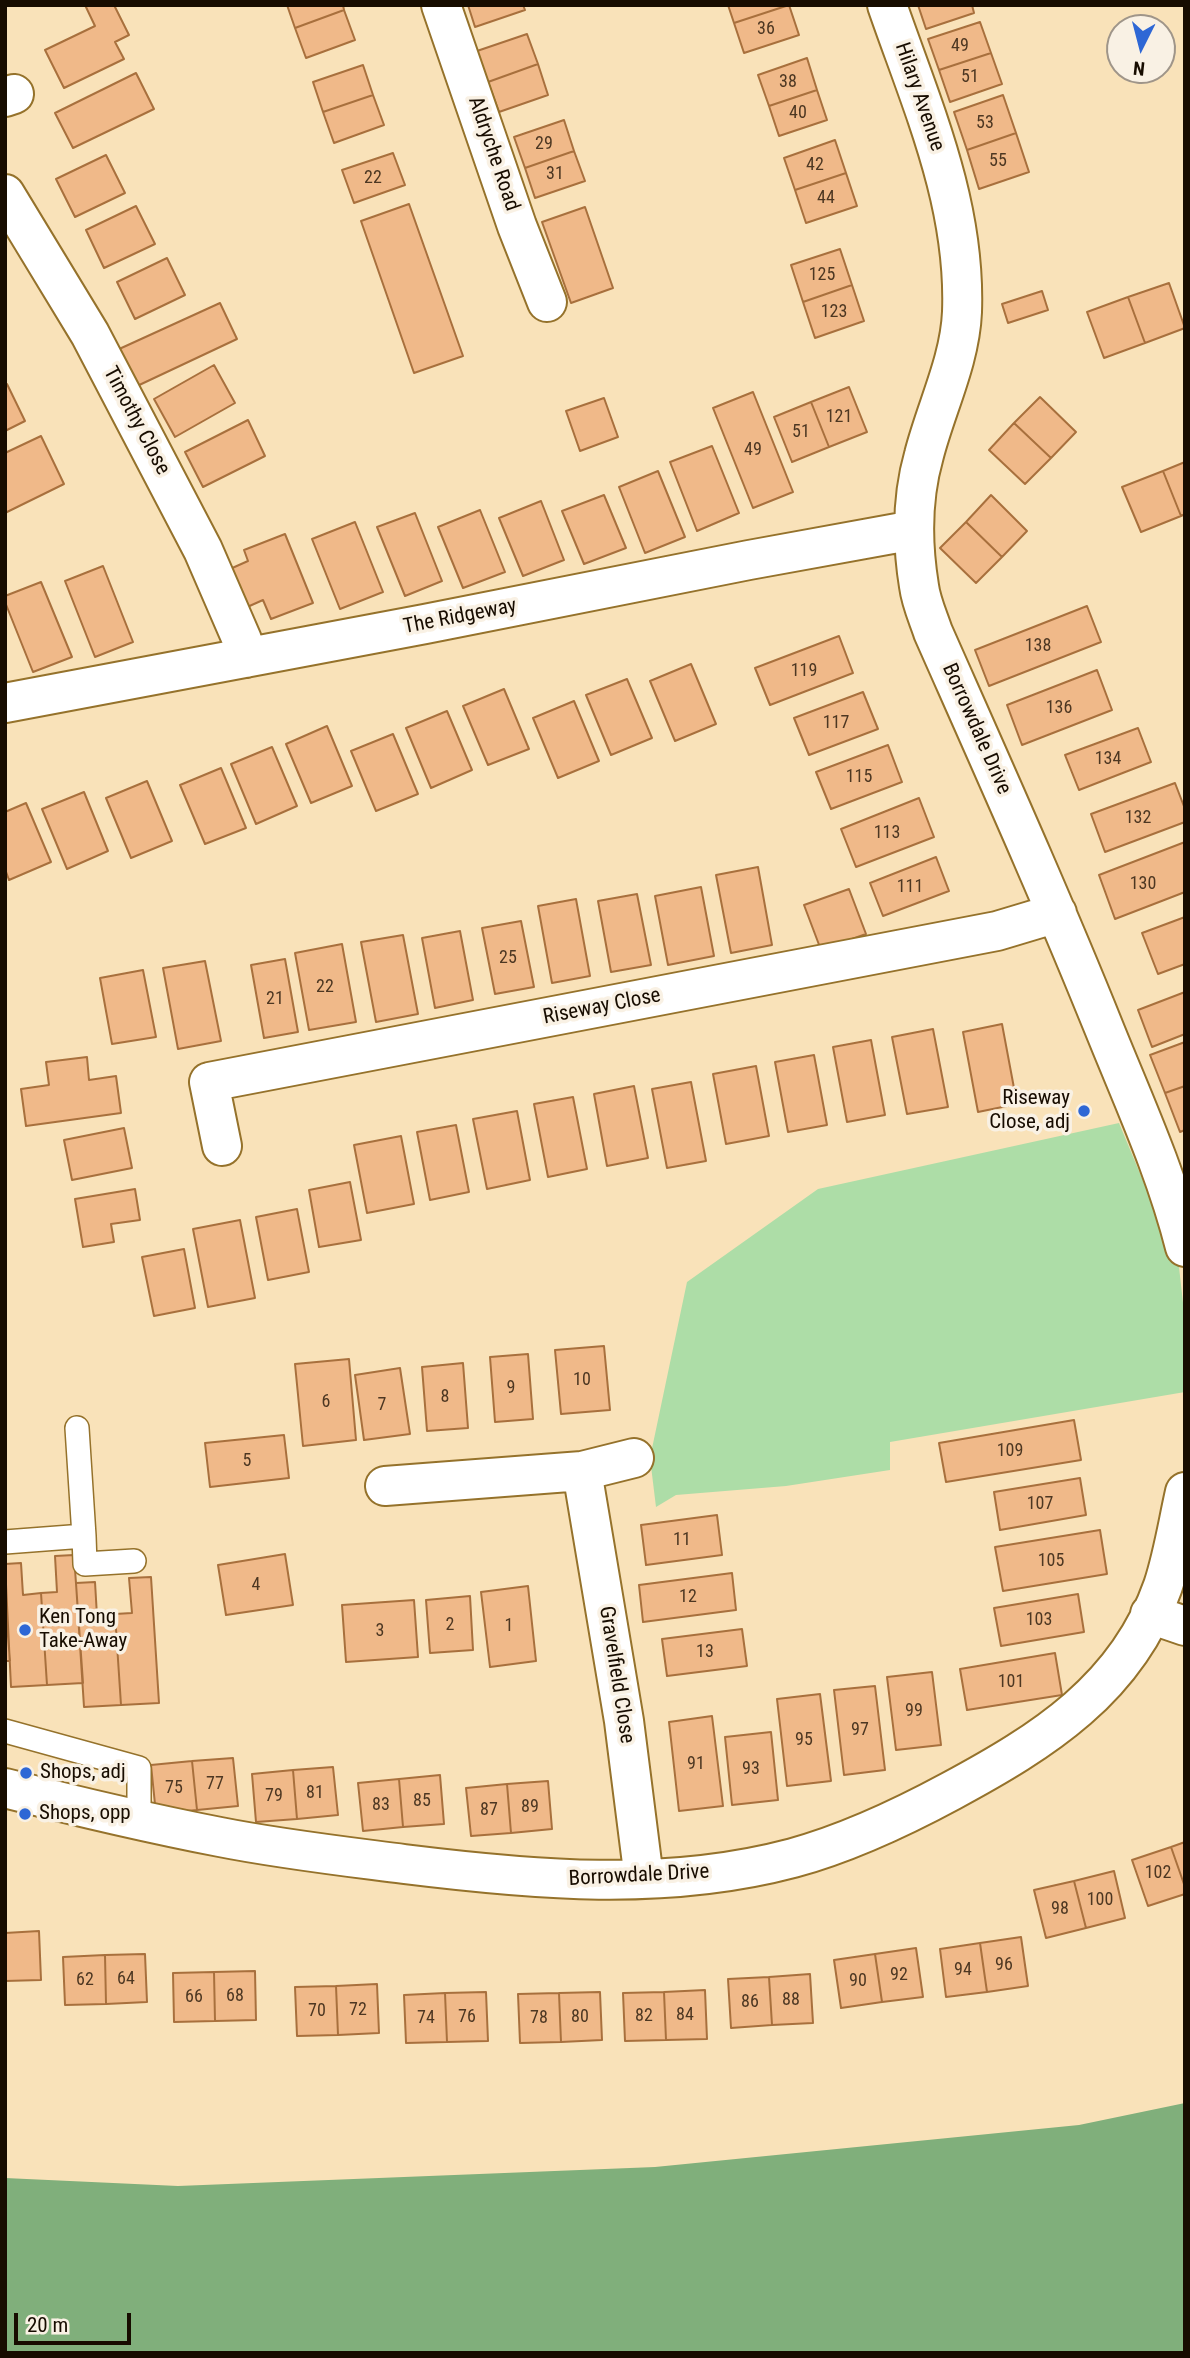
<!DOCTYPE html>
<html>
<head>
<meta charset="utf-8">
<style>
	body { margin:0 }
	#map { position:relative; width:1190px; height:2358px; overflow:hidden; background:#f9e2b9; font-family:"Roboto Condensed",sans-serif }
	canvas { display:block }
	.frame { position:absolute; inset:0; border:7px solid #170c00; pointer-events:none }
	.north { position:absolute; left:1106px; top:14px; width:70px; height:70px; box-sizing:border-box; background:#f9f1e4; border:2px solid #9f9589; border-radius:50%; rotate:186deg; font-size:19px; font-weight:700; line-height:28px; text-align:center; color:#170c00 }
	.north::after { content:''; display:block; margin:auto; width:24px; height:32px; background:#2e67d5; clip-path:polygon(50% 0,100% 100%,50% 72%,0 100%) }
	.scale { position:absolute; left:14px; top:2313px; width:117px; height:32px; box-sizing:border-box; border:4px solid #170c00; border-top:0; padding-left:9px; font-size:21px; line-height:24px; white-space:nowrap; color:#170c00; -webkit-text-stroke:5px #f9f1e4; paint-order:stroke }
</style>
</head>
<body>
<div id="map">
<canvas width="1190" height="2358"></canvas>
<div class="frame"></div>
<div class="north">N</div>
<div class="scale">20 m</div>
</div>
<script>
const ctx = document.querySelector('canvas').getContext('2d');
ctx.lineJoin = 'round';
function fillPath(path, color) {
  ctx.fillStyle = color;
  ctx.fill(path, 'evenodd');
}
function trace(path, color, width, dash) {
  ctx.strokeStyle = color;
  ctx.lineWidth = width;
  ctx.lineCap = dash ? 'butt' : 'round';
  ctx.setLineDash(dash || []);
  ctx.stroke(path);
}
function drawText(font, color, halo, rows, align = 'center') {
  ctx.font = font + ' "Roboto Condensed",sans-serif';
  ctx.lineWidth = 7;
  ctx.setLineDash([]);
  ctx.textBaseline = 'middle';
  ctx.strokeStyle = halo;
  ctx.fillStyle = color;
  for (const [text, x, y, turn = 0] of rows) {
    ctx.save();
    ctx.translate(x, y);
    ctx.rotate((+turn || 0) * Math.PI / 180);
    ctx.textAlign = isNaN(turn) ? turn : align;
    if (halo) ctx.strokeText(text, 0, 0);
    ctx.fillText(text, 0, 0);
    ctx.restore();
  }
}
const green = new Path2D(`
	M1119,1123L1179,1267L1185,1321V1392L890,1442V1470L786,1486L676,1495L656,1507L650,1458L687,1282L818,1189Z`);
const forest = new Path2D(`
	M1185,2103V2353H5V2178L178,2186L655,2167L1079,2125Z`);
const building = new Path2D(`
	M85,5H114L129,35L115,42L124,59L64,88L45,50L95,26Z
	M287,5H343L344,10L295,28Z
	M468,5H523L525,10L475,27Z
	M728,5H789L734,23Z
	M789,5L799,35L744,53L734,23Z
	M918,5H972L974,13L926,29Z
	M344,10L355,40L306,58L295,28Z
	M980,22L991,53L939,70L928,39Z
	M527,34L538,64L488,82L477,51Z
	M991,53L1002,84L950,102L939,70Z
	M807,58L817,90L769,106L758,75Z
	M538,64L548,95L499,112L488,82Z
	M363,65L373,95L323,112L313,82Z
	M136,73L154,109L73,148L55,113Z
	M817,90L827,120L779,136L769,106Z
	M373,95L384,125L334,143L323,112Z
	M1003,95L1016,133L967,150L954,112Z
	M564,120L574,151L525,168L514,137Z
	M1016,133L1029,172L979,189L967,150Z
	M835,140L846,173L795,190L784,158Z
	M574,151L585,181L535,198L525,168Z
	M393,153L405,185L354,203L342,170Z
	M106,155L125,193L75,217L56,179Z
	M846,173L857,206L806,223L795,190Z
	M409,204L463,356L414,373L361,221Z
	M136,206L155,244L104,268L86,230Z
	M585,207L613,288L571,303L542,222Z
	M840,249L852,285L803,302L791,265Z
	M167,258L185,295L135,319L117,282Z
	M1169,283L1185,328L1145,343L1128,297Z
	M852,285L864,321L815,338L803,302Z
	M1042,291L1048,310L1008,323L1002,304Z
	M1128,297L1145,343L1104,358L1087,312Z
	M220,303L237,339L135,387L117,350Z
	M214,365L235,403L175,437L154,399Z
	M7,384L25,421L5,431V385Z
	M849,387L867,432L829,447L811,402Z
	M753,392L793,492L753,508L713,408Z
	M1040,397L1076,432L1051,458L1014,423Z
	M604,398L618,437L580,451L566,411Z
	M811,402L829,447L792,462L774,417Z
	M248,420L265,456L203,487L185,452Z
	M1014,423L1051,458L1025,484L989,450Z
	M41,436L64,484L5,513V453Z
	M712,446L739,513L697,531L670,462Z
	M1185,462V514L1181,516L1163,471Z
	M658,471L685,537L645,553L619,487Z
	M1163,471L1181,516L1141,532L1122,487Z
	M604,495L626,548L584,564L562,511Z
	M991,495L1027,531L1002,557L966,522Z
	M541,501L564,560L523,576L499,518Z
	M480,510L505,572L463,588L438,527Z
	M415,513L442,581L405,596L377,527Z
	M355,522L383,592L340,609L312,539Z
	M966,522L1002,557L976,583L940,548Z
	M285,534L313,603L271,619L263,600L245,608L230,569L248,561L244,550Z
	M103,566L133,642L95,657L65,581Z
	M41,582L72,657L33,672L5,602V596Z
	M1087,606L1101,642L989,686L975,650Z
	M839,636L853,673L770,705L755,668Z
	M691,664L716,724L675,741L650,681Z
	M1097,670L1112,710L1022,745L1007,705Z
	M627,679L652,738L611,755L586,695Z
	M504,689L529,749L488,765L463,706Z
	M863,692L878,729L809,755L794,718Z
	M574,701L599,761L558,778L533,718Z
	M447,711L472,770L431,788L406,728Z
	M327,726L352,786L311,803L286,744Z
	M1138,728L1151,762L1079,790L1065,755Z
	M393,734L418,794L376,811L351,751Z
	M888,745L902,782L831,809L816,772Z
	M272,747L297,806L256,824L231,764Z
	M221,768L246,828L205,844L180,785Z
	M147,781L172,841L131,858L106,798Z
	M1175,783L1185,809V822L1105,852L1091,814Z
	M84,792L108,851L67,869L42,809Z
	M919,798L934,837L856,867L841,829Z
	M26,803L51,862L9,880L5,869V812Z
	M1185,842V892L1115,919L1099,875Z
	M936,857L949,891L883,916L870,883Z
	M758,867L772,945L731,953L716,875Z
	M701,887L714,956L668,965L655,896Z
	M849,889L866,934L821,950L804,905Z
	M637,894L651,965L611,972L598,901Z
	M576,899L590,976L552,983L538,906Z
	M1185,917V964L1158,974L1142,933Z
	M521,921L534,987L495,994L482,928Z
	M460,931L473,1000L435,1008L422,938Z
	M403,935L418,1014L376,1022L361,942Z
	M342,944L356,1022L309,1030L295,953Z
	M285,959L298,1032L264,1038L251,965Z
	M205,961L221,1041L178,1049L163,968Z
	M143,970L156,1037L112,1044L100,978Z
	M1185,992V1034L1152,1047L1138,1010Z
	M1002,1024L1017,1104L978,1112L963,1032Z
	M933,1029L948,1107L907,1114L892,1037Z
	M871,1040L885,1115L847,1122L833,1047Z
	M1185,1042V1086L1165,1093L1150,1055Z
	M814,1055L827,1125L788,1132L775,1062Z
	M87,1057L89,1080L116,1076L121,1113L26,1126L21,1089L49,1085L46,1062Z
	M756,1066L769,1136L726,1144L713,1074Z
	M691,1082L706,1161L667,1168L652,1089Z
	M634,1086L648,1158L607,1166L594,1094Z
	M1185,1086V1130L1180,1132L1165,1093Z
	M573,1097L587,1169L548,1177L534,1104Z
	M517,1111L530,1180L487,1189L473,1119Z
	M456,1125L469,1192L430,1200L417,1132Z
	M124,1128L132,1168L72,1180L64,1140Z
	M401,1136L414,1204L367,1213L354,1145Z
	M350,1182L361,1240L319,1247L309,1190Z
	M135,1189L140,1220L111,1224L114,1242L83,1247L75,1199Z
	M297,1209L309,1272L268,1280L256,1217Z
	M240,1220L255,1298L208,1307L193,1229Z
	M184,1249L195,1308L154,1316L142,1257Z
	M604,1346L610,1410L561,1414L555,1350Z
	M528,1354L533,1419L495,1422L490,1357Z
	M349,1359L356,1440L303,1446L295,1364Z
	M463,1363L468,1428L427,1431L422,1367Z
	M400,1368L410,1434L364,1440L355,1375Z
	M1074,1420L1081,1460L946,1482L939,1443Z
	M284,1435L289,1478L210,1487L205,1443Z
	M1080,1478L1086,1515L1000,1530L994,1492Z
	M717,1515L722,1555L646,1565L641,1525Z
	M1100,1530L1107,1574L1003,1591L995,1547Z
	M285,1554L293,1605L226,1615L218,1565Z
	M74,1555L83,1683L47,1685L41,1593L57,1592L55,1556Z
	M21,1563L23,1595L41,1593L47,1685L11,1687L5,1564Z
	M732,1573L736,1610L643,1622L639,1585Z
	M151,1577L159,1703L121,1705L115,1614L132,1613L129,1578Z
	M95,1582L97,1616L115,1614L121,1705L84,1707L76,1583Z
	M528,1586L536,1661L490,1667L481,1592Z
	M1078,1594L1084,1632L1001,1646L994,1608Z
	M470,1596L473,1650L430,1653L426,1600Z
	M5,1599L10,1661H5Z
	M414,1600L418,1657L346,1662L342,1605Z
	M742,1629L747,1666L667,1676L662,1639Z
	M1055,1653L1062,1695L967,1710L960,1669Z
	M932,1672L941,1745L896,1750L887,1677Z
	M875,1686L885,1770L844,1775L834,1690Z
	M820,1694L831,1781L787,1786L777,1699Z
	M712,1716L723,1806L679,1811L669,1722Z
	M771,1732L778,1800L732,1805L725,1737Z
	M233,1758L238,1806L197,1810L192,1761Z
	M192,1761L197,1810L156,1814L151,1765Z
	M333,1767L338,1815L297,1819L293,1770Z
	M293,1770L297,1819L256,1822L252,1774Z
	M440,1775L444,1824L403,1827L399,1779Z
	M399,1779L403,1827L363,1831L358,1783Z
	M548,1781L552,1829L511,1833L507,1784Z
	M507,1784L511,1833L471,1836L466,1788Z
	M1185,1842V1887L1171,1847Z
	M1171,1847L1185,1887V1894L1148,1906L1132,1860Z
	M1114,1871L1125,1918L1086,1928L1074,1881Z
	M1074,1881L1086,1928L1046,1938L1034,1890Z
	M39,1931L41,1980L5,1981V1933Z
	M1021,1937L1028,1986L987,1992L980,1943Z
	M980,1943L987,1992L946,1997L940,1949Z
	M916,1948L923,1997L882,2002L875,1954Z
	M145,1954L147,2002L106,2004L105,1955Z
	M875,1954L882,2002L841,2008L834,1960Z
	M105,1955L106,2004L65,2005L63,1957Z
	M255,1971L256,2020L215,2021L214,1972Z
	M214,1972L215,2021L174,2022L173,1973Z
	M810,1974L813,2023L772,2025L769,1977Z
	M769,1977L772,2025L731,2028L728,1979Z
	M377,1984L379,2033L338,2035L336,1986Z
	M336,1986L338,2035L297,2036L295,1987Z
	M705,1990L707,2039L666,2040L664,1992Z
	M486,1992L488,2041L447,2042L445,1993Z
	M600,1992L602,2040L561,2042L559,1993Z
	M664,1992L666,2040L625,2041L623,1993Z
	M445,1993L447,2042L406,2043L404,1995Z
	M559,1993L561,2042L520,2043L518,1994Z`);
const lane = new Path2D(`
	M84,1536L85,1564L134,1561
	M5,1542L84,1536L77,1428
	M5,1731L139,1768V1820`);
const street = new Path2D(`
	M441,5L517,226L547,302
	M887,5C922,106 966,203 962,312C960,361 936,408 924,455C912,497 912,543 919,586C921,602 928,617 933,632C991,763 1050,894 1104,1028C1133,1100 1166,1171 1185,1247
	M5,97L14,94
	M5,194L90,334L203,550L242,640L246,658
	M5,703L425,624L749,560L914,530
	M222,1146L209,1082L997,931L1057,913
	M634,1458L582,1471L624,1721L644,1879
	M385,1486L582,1471
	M1150,1614L1185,1626
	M5,1788C76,1806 148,1823 220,1837C280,1849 342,1856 404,1864C533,1880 665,1892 793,1858C848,1843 901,1818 951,1791C1042,1742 1127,1689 1163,1586C1173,1556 1178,1523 1185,1492`);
const markers = [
	[1084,1111,7,"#2e67d5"],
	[25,1630,7,"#2e67d5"],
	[26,1773,7,"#2e67d5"],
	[25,1814,7,"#2e67d5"]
];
const numberNames = [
	["36",766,29],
	["49",960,46],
	["51",970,77],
	["38",788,82],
	["40",798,113],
	["53",985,123],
	["29",544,144],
	["55",998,161],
	["42",815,165],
	["31",555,174],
	["22",373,178],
	["44",826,198],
	["125",822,275],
	["123",834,312],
	["121",839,417],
	["51",801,432],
	["49",753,450],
	["138",1038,646],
	["119",804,671],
	["136",1059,708],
	["117",836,723],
	["134",1108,759],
	["115",859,777],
	["132",1138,818],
	["113",887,833],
	["130",1143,884],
	["111",910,887],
	["25",508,958],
	["22",325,987],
	["21",275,999],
	["10",582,1380],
	["9",511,1388],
	["8",445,1397],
	["6",326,1402],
	["7",382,1405],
	["109",1010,1451],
	["5",247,1461],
	["107",1040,1504],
	["11",682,1540],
	["105",1051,1561],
	["4",256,1585],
	["12",688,1597],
	["103",1039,1620],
	["2",450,1625],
	["1",509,1626],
	["3",380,1631],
	["13",705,1652],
	["101",1011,1682],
	["99",914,1711],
	["97",860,1730],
	["95",804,1740],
	["91",696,1764],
	["93",751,1769],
	["77",215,1784],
	["75",174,1788],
	["81",315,1793],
	["79",274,1796],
	["85",422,1801],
	["83",381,1805],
	["89",530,1807],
	["87",489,1810],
	["102",1158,1873],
	["100",1100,1900],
	["98",1060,1909],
	["96",1004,1965],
	["94",963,1970],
	["92",899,1975],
	["64",126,1979],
	["62",85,1980],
	["90",858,1981],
	["68",235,1996],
	["66",194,1997],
	["88",791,2000],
	["86",750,2002],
	["72",358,2010],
	["70",317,2011],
	["84",685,2015],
	["82",644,2016],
	["76",467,2017],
	["80",580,2017],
	["74",426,2018],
	["78",539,2018]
];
const streetNames = [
	["Hilary Avenue",919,97,71],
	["Aldryche Road",493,154,71],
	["Timothy Close",136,421,62],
	["The Ridgeway",460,617,-11],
	["Borrowdale Drive",976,729,66],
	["Riseway Close",602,1007,-11],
	["Gravelfield Close",616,1675,81],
	["Borrowdale Drive",639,1876,-3]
];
const poiNames = [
	["Riseway",1070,1099,"right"],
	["Close, adj",1070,1123,"right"],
	["Ken Tong",39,1618],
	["Take-Away",39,1642],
	["Shops, adj",40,1773],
	["Shops, opp",39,1814]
];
fillPath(green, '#addda7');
fillPath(forest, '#80af7b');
fillPath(building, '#f0b989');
trace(building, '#a8703d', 2);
trace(lane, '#95722b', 26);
trace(street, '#95722b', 42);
trace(lane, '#fff', 23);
trace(street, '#fff', 38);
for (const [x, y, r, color] of markers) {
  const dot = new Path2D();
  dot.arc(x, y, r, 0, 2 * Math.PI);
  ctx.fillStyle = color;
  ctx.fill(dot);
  trace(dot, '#f9f1e4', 2.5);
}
drawText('18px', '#4d3722', null, numberNames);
drawText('21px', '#170c00', '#f9f1e4', streetNames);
drawText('21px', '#170c00', '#f9f1e4', poiNames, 'left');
</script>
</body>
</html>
